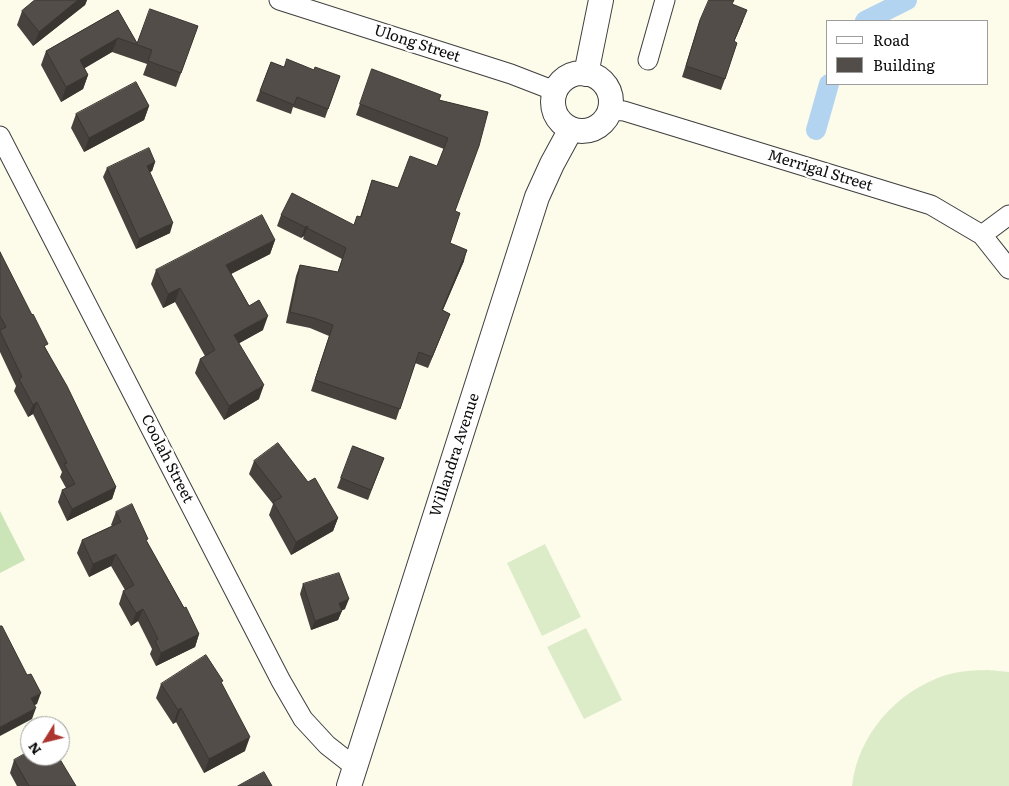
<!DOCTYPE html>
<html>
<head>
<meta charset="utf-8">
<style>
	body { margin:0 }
	#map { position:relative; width:1009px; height:786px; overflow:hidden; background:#fdfbea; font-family:Literata,serif }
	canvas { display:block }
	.legend { position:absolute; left:826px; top:20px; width:162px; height:65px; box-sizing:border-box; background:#fff; border:1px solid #9d9d9d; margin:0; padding:6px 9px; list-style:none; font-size:15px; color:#0b0b0b }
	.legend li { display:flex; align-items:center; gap:10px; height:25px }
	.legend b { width:25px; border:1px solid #9d9d9d }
	.north { position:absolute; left:20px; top:716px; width:50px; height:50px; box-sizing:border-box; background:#fff; border:1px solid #9d9d9d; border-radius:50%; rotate:234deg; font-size:14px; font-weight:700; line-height:20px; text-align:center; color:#0b0b0b }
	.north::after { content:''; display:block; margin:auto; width:18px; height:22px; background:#ad3530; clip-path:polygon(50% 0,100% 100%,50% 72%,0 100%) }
</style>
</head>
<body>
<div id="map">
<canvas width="1009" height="786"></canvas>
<ul class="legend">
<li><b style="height:6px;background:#fff"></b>Road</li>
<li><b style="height:14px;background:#524d48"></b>Building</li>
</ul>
<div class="north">N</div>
</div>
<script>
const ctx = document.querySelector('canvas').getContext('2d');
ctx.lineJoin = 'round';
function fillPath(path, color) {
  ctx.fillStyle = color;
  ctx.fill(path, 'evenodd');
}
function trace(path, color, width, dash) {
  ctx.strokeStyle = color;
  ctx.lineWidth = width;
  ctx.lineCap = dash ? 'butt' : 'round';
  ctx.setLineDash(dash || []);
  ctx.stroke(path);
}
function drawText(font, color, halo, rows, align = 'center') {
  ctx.font = font + ' Literata,serif';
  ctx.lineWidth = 5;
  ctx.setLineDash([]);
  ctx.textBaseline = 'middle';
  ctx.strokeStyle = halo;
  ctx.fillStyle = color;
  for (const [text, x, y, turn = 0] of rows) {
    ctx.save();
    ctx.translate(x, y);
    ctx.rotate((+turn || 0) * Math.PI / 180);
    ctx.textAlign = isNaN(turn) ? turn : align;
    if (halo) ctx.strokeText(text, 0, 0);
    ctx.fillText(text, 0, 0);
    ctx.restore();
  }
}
const green = new Path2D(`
	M0,511L25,560L0,573Z`);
const pitch = new Path2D(`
	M545,544L581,617L542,636L507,563Z
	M586,628L622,700L584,719L547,647Z
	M988,670L1009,672V786H852C858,734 897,691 946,675C960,671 974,670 988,670Z`);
const canal = new Path2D(`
	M865,21L907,0
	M816,130L829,84`);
const minor = new Path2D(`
	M279,0L511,74L555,91
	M648,60L665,0
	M610,110L624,111L931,205L982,235L1009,269
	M0,136L281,681L303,719L327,745L355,767
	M982,235L1009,215`);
const tertiary = new Path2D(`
	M553 102a29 29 0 1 1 58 0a29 29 0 1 1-58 0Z
	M586,74L601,0
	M349,786L537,197L552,164L571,129`);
const wall = new Path2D(`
	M35,0H87L85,5L33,46L17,25L22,11Z
	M732,4L743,21L734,42L725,79L721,90L682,77L700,20Z
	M118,10L137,43L198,26L176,87L143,75L147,64L112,52L84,68L88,75L83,89L61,102L41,65L46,51Z
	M271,62L284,67L314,70L340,76L325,118L293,107L291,114L256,101Z
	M372,69L439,100L488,112L455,211L450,243L464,261L443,310L450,314L428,368L415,363L396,420L311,391L329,336L310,328L286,323L296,276L300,265L338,272L342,259L303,239L304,236L301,238L277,226L281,215L354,225L360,217L372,180L398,188L437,166L444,149L356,115Z
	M149,106L144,120L84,152L71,128L76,114Z
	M155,162L152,171L150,172L170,233L136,249L103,177L107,168Z
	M275,240L270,254L231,274L263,330L239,343L259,399L224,420L195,373L200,359L205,356L175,302L163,308L151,284L156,270Z
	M0,252L46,349L116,487L112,499L67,521L58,502L62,490L66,488L60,477L62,472L33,414L28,417L14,391L16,386L0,352Z
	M353,446L384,458L368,500L337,488Z
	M254,461L308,482L338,518L333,531L291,555L269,515L273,504L249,474Z
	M116,512L147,542L199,634L195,647L156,666L150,654L152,649L138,621L131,626L119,604L123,591L125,590L111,566L89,577L77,553L82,540L112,526L111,525Z
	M303,584L345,609L342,610L338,620L311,630L300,594Z
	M161,684H222L245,751L204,773L176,722L173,724L156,698Z
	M14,760L76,786H17L10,773Z`);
const shadedWall = new Path2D(`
	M78,0H87L85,5L33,46L39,32Z
	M118,38L112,52L75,74L80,60Z
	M88,75L83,89L61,102L66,87Z
	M149,106L144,120L84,152L89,138Z
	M155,162L152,171L144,175L147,166Z
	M173,223L170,233L136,249L139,239Z
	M308,226L304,236L301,238L305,227Z
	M275,240L270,254L221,279L226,265Z
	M467,250L464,261L438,321L442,310Z
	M180,288L175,302L163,308L168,294Z
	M450,314L446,324L428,368L432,357Z
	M268,316L263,330L229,349L234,335Z
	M264,385L259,399L224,420L229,406Z
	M37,402L33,414L28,417L33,405Z
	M116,487L112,499L67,521L72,509Z
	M338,518L333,531L291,555L296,542Z
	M116,554L111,566L89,577L93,564Z
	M349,599L345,609L335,613L339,603Z
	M143,609L138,621L131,626L136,613Z
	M342,611L338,620L311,630L315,621Z
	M199,634L195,647L156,666L161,653Z
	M41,693L37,704L27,709L31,698Z
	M36,708L32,719L0,736V727Z
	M181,708L176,722L173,724L178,710Z
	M250,737L245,751L204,773L209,759Z`);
const building = new Path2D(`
	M35,0H78L39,32L22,11Z
	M709,0H734L732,4L747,10L734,41L737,43L725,79L686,66L700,20Z
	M150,9L198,26L181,73L148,61L152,50L118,38L80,60L88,75L66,87L46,51L118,10L137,43Z
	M287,59L314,70L315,67L340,76L328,109L297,97L294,105L260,91L271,62L284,67Z
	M372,69L441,95L439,100L488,112L479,146L455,211L460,213L450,243L467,250L442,310L450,314L432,357L419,352L400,409L315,380L333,325L314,318L290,312L300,265L338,272L346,248L307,228L308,226L305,227L281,215L292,193L354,225L357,216L361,217L372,180L398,188L410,156L437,166L448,138L360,104Z
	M136,82L149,106L89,138L76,114Z
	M149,148L155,162L147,166L173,223L139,239L107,168Z
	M262,215L275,240L226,265L249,306L259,300L268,316L234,335L264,385L229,406L200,359L215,350L180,288L168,294L156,270Z
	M0,252L32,315L33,314L48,344L44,346L67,386L116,487L72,509L62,490L75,484L64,464L67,463L37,402L33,405L19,379L22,377L0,331V330L6,327L0,316Z
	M278,443L308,482L315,478L338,518L296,542L273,502L282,497L254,461Z
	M353,446L384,458L371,490L341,478Z
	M132,504L148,539L146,540L184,608L186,607L199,634L161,653L155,641L158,639L143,609L136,613L123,591L134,585L116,554L93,564L82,540L121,522L116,512Z
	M339,573L349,599L339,603L342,611L315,621L303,584Z
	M0,626H2L27,675L31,674L41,693L31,698L36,708L0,727Z
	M206,655L223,681L221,682L250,737L209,759L181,708L178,710L161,684Z
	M30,751V756H58L76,786H29L14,760Z
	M264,772L272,786H238Z`);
const streetNames = [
	["Ulong Street",417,44,18],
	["Merrigal Street",820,171,17],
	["Willandra Avenue",455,455,-72],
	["Coolah Street",167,459,63]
];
fillPath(green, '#cbe4b8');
fillPath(pitch, '#ddecc8');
trace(canal, '#b3d4f0', 20);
trace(minor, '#3e3e3e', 21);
trace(tertiary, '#3e3e3e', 26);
trace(minor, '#fff', 19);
trace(tertiary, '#fff', 24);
fillPath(wall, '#47423e');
fillPath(shadedWall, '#393632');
fillPath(building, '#524d48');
trace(building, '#393632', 1);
drawText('15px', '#0b0b0b', '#fff', streetNames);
</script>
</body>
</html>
